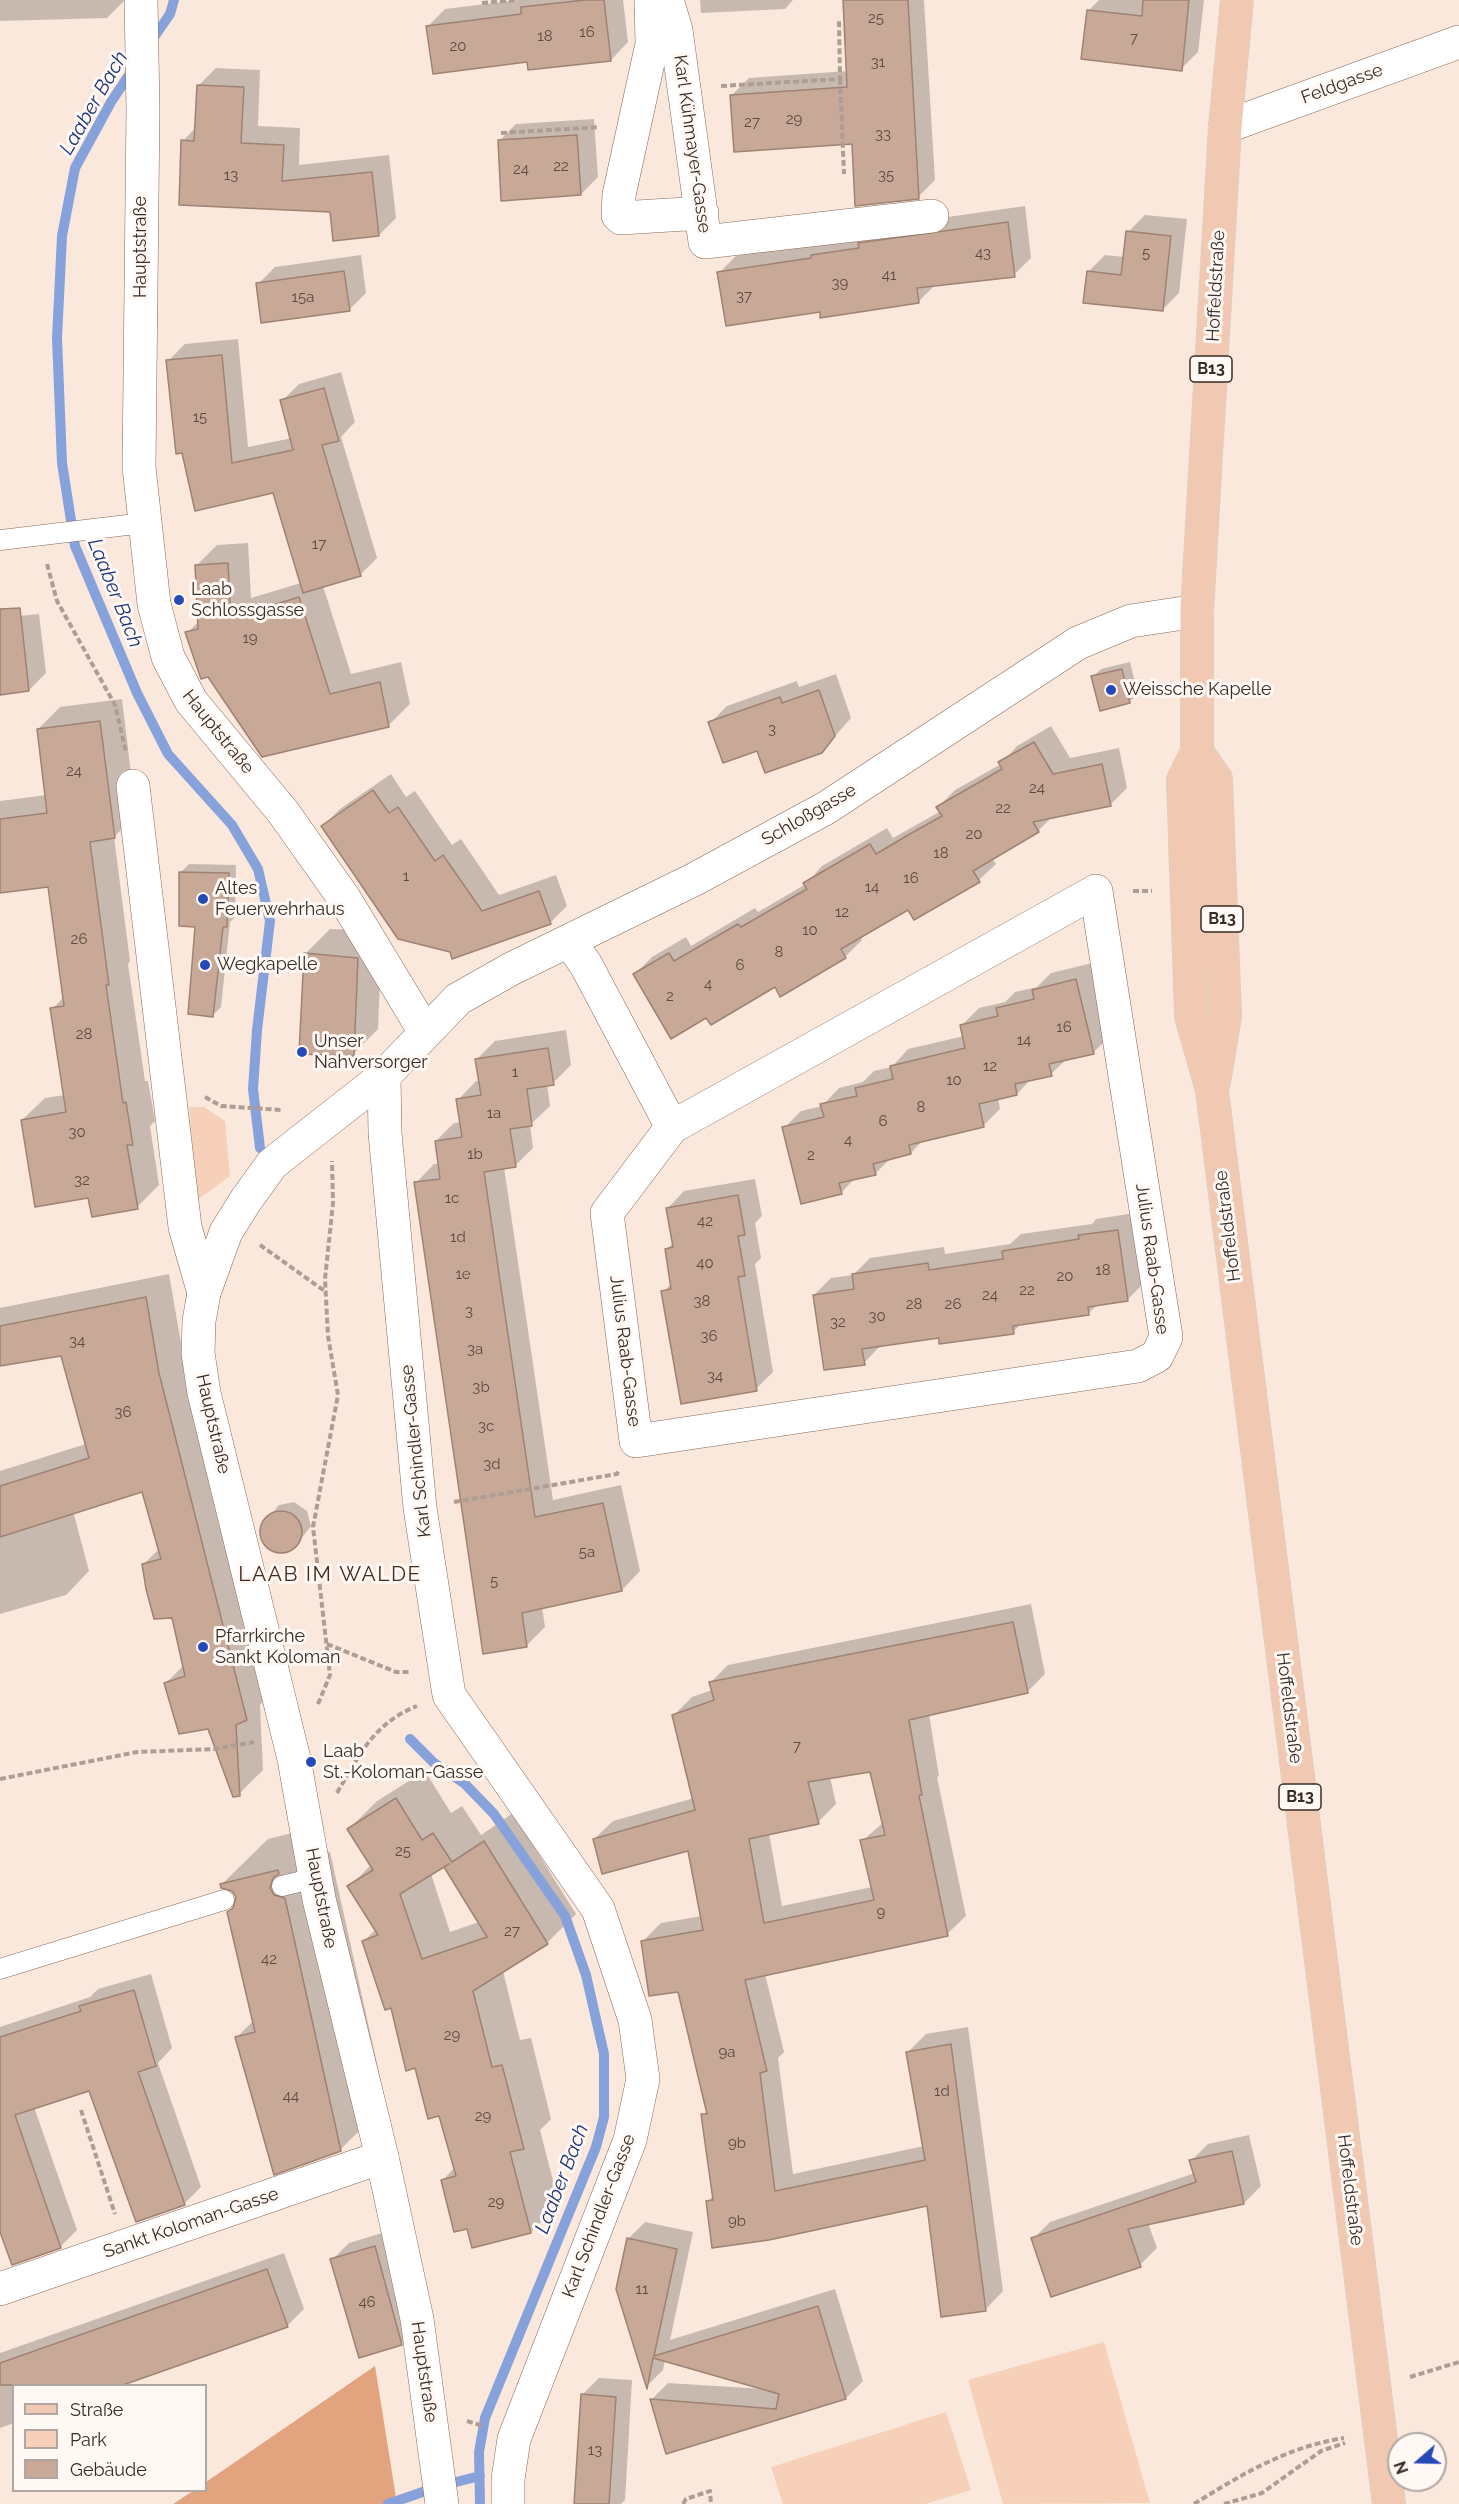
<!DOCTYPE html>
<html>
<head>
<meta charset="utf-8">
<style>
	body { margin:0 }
	#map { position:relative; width:1459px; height:2504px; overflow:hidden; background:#fbe8dd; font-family:Raleway,sans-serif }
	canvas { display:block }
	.legend { position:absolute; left:12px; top:2384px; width:195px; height:108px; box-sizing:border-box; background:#fff8f4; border:2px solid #b0a6a2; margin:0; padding:8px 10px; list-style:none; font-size:18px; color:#392c26 }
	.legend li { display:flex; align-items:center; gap:12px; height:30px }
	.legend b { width:30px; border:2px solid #b0a6a2 }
	.north { position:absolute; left:1387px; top:2432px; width:60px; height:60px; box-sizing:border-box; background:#fff8f4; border:2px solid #b0a6a2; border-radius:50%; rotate:250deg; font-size:16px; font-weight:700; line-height:24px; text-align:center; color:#392c26 }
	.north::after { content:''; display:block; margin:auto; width:21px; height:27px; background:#254ab8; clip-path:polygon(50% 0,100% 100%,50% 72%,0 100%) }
</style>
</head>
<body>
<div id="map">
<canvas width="1459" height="2504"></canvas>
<ul class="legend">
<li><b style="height:8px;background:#f1c9b2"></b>Straße</li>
<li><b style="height:16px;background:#f7d0ba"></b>Park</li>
<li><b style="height:16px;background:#c8a998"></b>Gebäude</li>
</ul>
<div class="north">N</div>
</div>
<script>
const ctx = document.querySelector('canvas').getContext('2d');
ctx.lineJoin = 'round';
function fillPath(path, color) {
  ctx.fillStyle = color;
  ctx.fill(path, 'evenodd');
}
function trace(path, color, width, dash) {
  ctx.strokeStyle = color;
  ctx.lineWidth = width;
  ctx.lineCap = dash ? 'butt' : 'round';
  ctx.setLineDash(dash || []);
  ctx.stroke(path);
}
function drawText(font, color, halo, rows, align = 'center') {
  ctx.font = font + ' Raleway,sans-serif';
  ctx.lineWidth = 6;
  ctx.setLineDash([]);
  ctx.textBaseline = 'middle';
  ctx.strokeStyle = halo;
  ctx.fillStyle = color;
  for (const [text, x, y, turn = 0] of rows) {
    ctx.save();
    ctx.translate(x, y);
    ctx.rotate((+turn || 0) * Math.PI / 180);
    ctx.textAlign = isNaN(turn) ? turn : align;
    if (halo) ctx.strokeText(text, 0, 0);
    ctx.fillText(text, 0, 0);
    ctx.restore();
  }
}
const green = new Path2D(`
	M189,1107H204L225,1121L230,1176L196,1201Z
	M1104,2342L1150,2503L1003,2504L968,2380Z
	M946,2412L971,2490L926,2504H783L771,2467Z`);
const forest = new Path2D(`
	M375,2366L397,2504H173L193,2491L206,2490V2482Z`);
const shadow = new Path2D(`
	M0,0H124V1L107,18L0,21Z
	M518,0H623L628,42L611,60L428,26L445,9Z
	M700,0H793L785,9L701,13Z
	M846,0H924L935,180L918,197L853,142L732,95L749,78L848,71Z
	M1099,0H1204L1198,52L1181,69L1088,11Z
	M216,68L260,70L258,126L300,128L299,165L389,155L396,218L379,235L183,141L196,127L199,85Z
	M594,119L598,177L581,194L499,141L516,124Z
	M1025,206L1031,258L1014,275L936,284L918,302L821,310L719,273L736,256L872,232L877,227Z
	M1145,215L1187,219L1179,293L1162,310L1088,272L1105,255L1125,257L1128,232Z
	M361,255L366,293L349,310L258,284L275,267Z
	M238,339L248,447L292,438L282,401L299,384L341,372L355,422L341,437L377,558L360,575L323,586L351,674L401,662L410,704L388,726L209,675L187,633L199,621L196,566L217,545L248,543L251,598L301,583L274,492L196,509L168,361L185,344Z
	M39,614L46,673L29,690L0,693V618Z
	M1130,662L1138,694L1129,702L1093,677L1101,669Z
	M836,674L851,718L821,752L758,749L710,723L727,706L797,681L799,687Z
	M122,699L136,815L114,837L130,961L128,964L145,1081H148L155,1121L150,1126L159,1185L137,1207L90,1196L22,1120L45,1098L65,1095L52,1009L64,997L50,885L0,891V801L47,795L38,729L60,707Z
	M1051,726L1070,758L1119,748L1127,788L1110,805L1053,816L1038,831L992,858L996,864L979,880L915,918L909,908L860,936L862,940L845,957L781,995L776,985L707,1016L635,974L652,957L686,937L691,946L755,908L758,912L806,884L822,866L887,828L893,838L941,811L938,807L955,790L1001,764L1017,746Z
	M391,774L406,797L415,791L452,845L461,839L499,895L556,875L567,906L550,923L451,951L323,826L340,809Z
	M189,864L236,865L235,917L230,922L221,1007L213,1015L196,925L181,872Z
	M330,929L382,931L378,1029L353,1054L305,954Z
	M1092,963L1110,1036L1093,1053L1067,1059L1051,1074L1031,1079L1017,1094L998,1098L1000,1109L983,1126L923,1140L911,1153L891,1158L875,1174L855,1178L841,1193L784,1128L801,1111L822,1106L839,1088L863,1082L874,1071L892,1067L908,1049L964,1036L962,1025L979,1008L1005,1002L1015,992L1037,987L1051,973Z
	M566,1030L571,1065L553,1083L547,1084L550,1106L530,1125L533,1148L515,1166L504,1167L553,1500L621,1485L640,1571L622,1590L542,1607L545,1627L526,1646L416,1183L434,1164H439L436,1141L454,1123L461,1122L458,1100L476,1081H480L477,1059L495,1041Z
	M755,1179L762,1216L755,1223L761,1258L755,1264L773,1372L756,1389L663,1292L672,1283L666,1250L673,1243L667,1209L684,1191Z
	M1135,1213L1144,1283L1127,1300L1098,1304L1089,1313L1022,1323L1013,1332L940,1337L881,1345L864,1363L814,1295L831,1278L853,1275L870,1258L944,1247L945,1254L1010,1244L1021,1234L1092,1224L1096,1219Z
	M169,1274L182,1349L269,1695L260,1705L263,1770L239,1794L209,1727L166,1683L184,1665L173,1616L143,1565L159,1549L143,1491L73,1511L89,1571L66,1595L0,1614V1471L86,1444L62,1354L0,1364V1308Z
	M294,1502L307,1511L311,1526L293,1549L278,1552L265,1543L261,1527L279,1505Z
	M1031,1604L1045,1674L1027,1692L929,1714L939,1776L937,1777L966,1916L947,1934L765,1974L784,2052L778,2058L793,2174L924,2146L908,2052L926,2034L968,2027L1003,2291L985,2310L928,2204L707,2202L714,2195L703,2115L708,2110L679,1990L643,1941L661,1923L702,1916L689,1850L594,1839L613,1821L694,1798L674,1715L692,1697L712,1690L710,1683L728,1665ZM871,1771L884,1822L862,1841L872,1887L782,1906L769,1833L818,1822L836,1804L830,1777Z
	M425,1771L451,1813L462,1806L481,1835L513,1813L576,1914L547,1943L503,1971L520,2040L531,2038L551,2119L540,2130L559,2204L531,2232L443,2180L455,2167L440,2114L416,2066L364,1941L376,1929L349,1887L371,1865L349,1829L377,1801ZM451,1863L479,1922L450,1932L431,1874Z
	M324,1825L318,1834L319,1849L330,1852L386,2104L340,2150L237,2037L254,2020L228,1912L235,1905L237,1897L233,1890L222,1884L268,1839Z
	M151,1974L172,2048L158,2063L201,2187L184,2204L90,2089L34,2107L77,2230L60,2247L0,2228V2027L90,1997L98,1989Z
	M1249,2135L1261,2186L1244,2203L1148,2223L1157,2248L1140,2265L1033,2239L1050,2222L1195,2173L1191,2161L1208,2144Z
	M645,2222L693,2232L670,2340L835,2289L863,2381L846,2398L667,2452L651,2400L668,2383L764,2389L665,2360L663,2370L647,2386L628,2239Z
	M392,2230L418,2327L401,2344L332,2260L349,2243Z
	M284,2253L304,2309L287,2326L118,2386H14V2423L0,2428V2353Z
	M599,2378L632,2380L625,2500L621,2504H576L582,2395Z`);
const stream = new Path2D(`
	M150,43L170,14L174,0
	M133,69L111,102L75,168L62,236L57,338L62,463L75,546L137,693L168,754L232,825L258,869L270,921L257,1030L253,1089L260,1148
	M410,1739L434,1763L464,1783L494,1814L565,1916L586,1975L604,2054V2117L596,2147L485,2418L479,2452L480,2504
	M388,2504L440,2486L480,2476`);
const building = new Path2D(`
	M585,0H604L611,61L528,70L527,62L433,74L426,26L521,14V7Z
	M843,0H908L919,199L855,206L852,144L734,152L730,95L847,87Z
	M1143,0H1189L1182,71L1081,59L1087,10L1142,16Z
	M197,85L244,87L241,143L284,145L282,181L372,172L379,236L333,241L330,212L179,205L181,140L194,141Z
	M577,135L581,195L501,201L498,140Z
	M1008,222L1015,277L917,288L919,303L820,318V312L726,326L717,272L811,258V255L859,248L858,243Z
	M1126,231L1171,236L1163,311L1083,303L1087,271L1121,275Z
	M344,271L350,311L261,323L256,283Z
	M222,355L232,463L293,450L280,400L324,388L339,441L322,445L361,576L303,593L273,493L195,511L182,453L176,454L166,360Z
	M228,563L231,618L299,597L330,694L380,682L389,727L262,757L208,677L201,679L185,632L198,629L195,565Z
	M20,608L29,691L0,695V609Z
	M1122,669L1130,703L1100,711L1091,676Z
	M819,690L835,736L822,753L765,773L757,751L723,763L708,722L780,697L782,703Z
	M100,721L115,838L90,842L109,985H106L123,1103L126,1102L133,1145H127L138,1209L92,1217L88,1198L35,1207L21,1120L66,1112L50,1008L64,1006L48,887L0,893V819L47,813L37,729Z
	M1034,742L1053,774L1102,764L1111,806L1033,822L1039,832L973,871L980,882L914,920L908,910L841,949L846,958L780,997L775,987L711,1025L706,1018L671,1039L633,974L669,953L674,961L738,924L741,927L807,889L803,883L870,844L876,854L908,835L942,816L936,807L1002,769L998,762Z
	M373,790L389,813L398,807L435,861L443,855L482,911L539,891L551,924L452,959L450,952L398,939L321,826Z
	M179,872L229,873L227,927H223L213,1017L188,1014L195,927L179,926Z
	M304,953L358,958L354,1056L299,1054Z
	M1076,979L1094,1054L1049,1064L1052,1076L1015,1084L1017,1095L979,1104L984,1127L909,1145L911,1154L873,1164L876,1175L839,1183L842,1194L801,1204L782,1127L824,1117L820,1104L857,1096L855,1088L893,1079L890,1066L965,1048L960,1025L998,1016L996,1008L1034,999L1032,990Z
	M548,1048L554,1085L527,1089L532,1126L510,1129L516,1167L484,1172L535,1517L603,1503L622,1591L522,1613L527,1647L483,1654L414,1182L440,1179L435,1141L462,1137L456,1099L481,1095L475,1059Z
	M738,1195L745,1235L738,1236L745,1276L738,1277L757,1391L681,1404L661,1291L671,1289L665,1249L673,1247L666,1208Z
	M1118,1230L1128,1301L1088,1307L1089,1315L1013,1326L1014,1334L939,1344V1338L862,1349L865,1365L824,1370L813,1295L854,1289L852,1274L928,1263L929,1270L1003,1259L1002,1251L1079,1239L1078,1235Z
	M146,1297L159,1373L247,1720L236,1725L240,1796L233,1797L208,1729L179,1734L164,1683L185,1676L172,1618L154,1619L146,1589L142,1564L161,1559L142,1492L0,1537V1486L89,1458L61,1356L0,1366V1326Z
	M260 1532a21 21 0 1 1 42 0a21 21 0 1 1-42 0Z
	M1013,1622L1028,1693L909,1720L922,1795L919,1796L948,1936L745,1980L767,2071L760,2073L775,2191L925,2160L906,2052L951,2044L986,2311L941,2317L927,2206L769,2240L712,2248L706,2201L713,2200L701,2114H707L678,1992L649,1996L641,1941L703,1930L688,1851L602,1874L593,1839L695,1810L672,1715L714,1700L709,1682ZM870,1772L885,1835L860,1840L874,1900L764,1923L749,1839L819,1824L808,1782Z
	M396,1798L422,1840L433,1833L452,1862L484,1841L548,1944L473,1991L492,2067L502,2065L524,2149L510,2152L531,2233L472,2248L467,2229L454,2232L441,2180L456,2176L439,2116L428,2119L415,2068L406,2071L391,2008L385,2010L362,1941L378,1935L347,1886L373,1870L347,1829ZM449,1864L444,1867L487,1937L422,1959L400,1894Z
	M278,1870L279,1874L273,1878L270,1888L274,1895L285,1898L341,2151L274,2175L235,2037L255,2032L227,1912L233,1908L236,1897L232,1891L221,1888L220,1884Z
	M134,1990L156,2066L138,2072L185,2205L136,2222L89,2091L15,2115L61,2248L12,2265L0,2232V2037L81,2011L79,2006Z
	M1232,2151L1244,2204L1128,2229L1141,2267L1051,2297L1031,2238L1196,2182L1189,2160Z
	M627,2238L677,2249L654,2356L818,2306L846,2399L666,2454L650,2399L776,2409L779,2394L653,2358L647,2389L616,2289Z
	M375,2246L402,2345L359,2358L330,2259Z
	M267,2269L288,2327L123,2385H0V2363Z
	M581,2394L616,2397L609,2504H574Z`);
const path = new Path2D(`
	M482,3L518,0
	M840,79L844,174
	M721,86L840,79L839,21
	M501,133L599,127
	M47,564L57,601L115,705L126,752
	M1133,891H1152
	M205,1097L221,1106L282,1110
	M260,1245L326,1292
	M454,1502L617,1474L619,1470
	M327,1644L396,1672H410
	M318,1704L330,1675L313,1527L338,1395L328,1336L325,1279L333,1203L332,1161
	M0,1779L137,1752L214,1749L254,1742
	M337,1793C359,1755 374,1723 417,1706
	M81,2110L115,2214
	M1410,2377L1459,2362
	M467,2421L483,2426
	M683,2504L686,2499L710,2491L711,2504
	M1194,2504C1242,2474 1287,2447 1344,2438
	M1224,2504L1262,2493L1321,2451L1345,2443`);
const service = new Path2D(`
	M0,540L144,523
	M282,1886L315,1878
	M0,1969L224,1900`);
const minor = new Path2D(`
	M141,0L143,109L139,467L154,604L168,657L191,701L283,812L344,898L425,1032
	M651,0L652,44L619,195L618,215L621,218L702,213
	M667,0L676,30L705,242L932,216
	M1225,127L1459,42
	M133,786L185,1227L204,1293
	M570,942L586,965L672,1127L1096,891L1166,1337L1157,1356L1138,1366L636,1441L607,1213L672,1127
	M384,1076L385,1133L420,1508L449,1695L598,1909L635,2020L643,2079L630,2140L514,2439L508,2479V2504
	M0,2289L382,2157`);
const tertiary = new Path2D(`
	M442,2504L417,2319L382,2157L319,1899L294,1759L204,1393L198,1353L199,1321L204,1293L226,1232L246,1200L272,1164L384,1076L458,999L511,969L695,879L826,808L1078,643L1131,621L1197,611`);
const primary = new Path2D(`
	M1237,0L1225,127L1197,611V752L1183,780L1191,1016L1212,1090L1389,2504
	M1197,752L1216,779L1225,1016L1214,1082`);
const markers = [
	[179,600,6,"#254ab8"],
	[1111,690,6,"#254ab8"],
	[203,899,6,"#254ab8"],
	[205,965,6,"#254ab8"],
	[302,1052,6,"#254ab8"],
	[203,1647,6,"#254ab8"],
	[311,1762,6,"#254ab8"]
];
const numberNames = [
	["25",876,18],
	["16",587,32],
	["18",545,36],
	["7",1134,38],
	["20",458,46],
	["31",878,62],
	["29",794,119],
	["27",752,122],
	["33",883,134],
	["22",561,166],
	["24",521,169],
	["13",231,175],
	["35",886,175],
	["43",983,253],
	["5",1146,253],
	["41",889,275],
	["39",840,283],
	["37",744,296],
	["15a",303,297],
	["15",200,417],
	["17",319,544],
	["19",250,638],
	["3",772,729],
	["24",74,771],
	["24",1037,788],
	["22",1003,808],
	["20",974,834],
	["18",941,853],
	["1",406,876],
	["16",911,878],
	["14",872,887],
	["12",842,912],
	["10",810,930],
	["26",79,939],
	["8",779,952],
	["6",740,965],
	["4",708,984],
	["2",670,996],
	["16",1064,1027],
	["28",84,1034],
	["14",1024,1040],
	["12",990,1066],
	["1",515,1072],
	["10",954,1080],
	["8",921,1107],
	["1a",494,1113],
	["6",883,1121],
	["30",77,1132],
	["4",848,1140],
	["1b",475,1154],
	["2",811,1155],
	["32",82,1180],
	["1c",452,1198],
	["42",705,1221],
	["1d",458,1237],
	["40",705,1263],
	["18",1103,1270],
	["1e",463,1274],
	["20",1065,1276],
	["22",1027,1290],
	["24",990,1295],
	["38",702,1301],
	["28",914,1304],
	["26",953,1304],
	["3",469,1311],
	["30",877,1316],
	["32",838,1322],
	["36",709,1336],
	["34",77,1341],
	["3a",475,1349],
	["34",715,1376],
	["3b",481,1387],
	["36",123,1412],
	["3c",486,1426],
	["3d",492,1464],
	["5a",587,1552],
	["5",494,1581],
	["7",797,1746],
	["25",403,1851],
	["9",881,1912],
	["27",512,1931],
	["42",269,1959],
	["29",452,2035],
	["9a",727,2052],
	["1d",942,2091],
	["44",291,2096],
	["29",483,2116],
	["9b",737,2143],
	["29",496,2202],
	["9b",737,2221],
	["11",642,2289],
	["46",367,2302],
	["13",595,2450]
];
const shields = [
	[1211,369,42],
	[1222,919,42],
	[1300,1797,42]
];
const shieldNames = [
	["B13",1211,369],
	["B13",1222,919],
	["B13",1300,1797]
];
const streetNames = [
	["Feldgasse",1342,84,-20],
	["Karl Kühmayer-Gasse",692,144,82],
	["Hauptstraße",141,247,-90],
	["Hoffeldstraße",1216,286,-87],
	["Hauptstraße",218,732,51],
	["Schloßgasse",809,815,-30],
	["Hoffeldstraße",1228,1226,-97],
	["Julius Raab-Gasse",1152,1259,82],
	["Julius Raab-Gasse",625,1351,83],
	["Hauptstraße",213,1424,77],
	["Karl Schindler-Gasse",416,1451,-96],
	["Hoffeldstraße",1289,1708,83],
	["Hauptstraße",321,1898,79],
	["Hoffeldstraße",1350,2190,83],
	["Karl Schindler-Gasse",599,2216,-69],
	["Sankt Koloman-Gasse",191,2223,-19],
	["Hauptstraße",424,2372,82]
];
const poiNames = [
	["Laab",191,590],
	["Schlossgasse",191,611],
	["Weissche Kapelle",1123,690],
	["Altes",215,889],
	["Feuerwehrhaus",215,910],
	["Wegkapelle",217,965],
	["Unser",314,1042],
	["Nahversorger",314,1063],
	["Pfarrkirche",215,1637],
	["Sankt Koloman",215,1658],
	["Laab",323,1752],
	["St.-Koloman-Gasse",323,1773]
];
const waterNames = [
	["Laaber Bach",94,103,-60],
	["Laaber Bach",115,593,68],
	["Laaber Bach",562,2179,-69]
];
const quarterNames = [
	["LAAB IM WALDE",330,1575]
];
fillPath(green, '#f7d0ba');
fillPath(forest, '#e2a37f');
fillPath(shadow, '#0003');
trace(stream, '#87a1da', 10);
fillPath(building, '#c8a998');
trace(building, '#9f8272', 1.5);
trace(service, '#846858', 21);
trace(minor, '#846858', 34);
trace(tertiary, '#846858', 34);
trace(primary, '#d3d1cf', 34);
trace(path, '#ae9d94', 4, [6, 3]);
trace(service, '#fff', 20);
trace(minor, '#fff', 33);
trace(tertiary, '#fff', 33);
trace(primary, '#f1c9b2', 33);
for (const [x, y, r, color] of markers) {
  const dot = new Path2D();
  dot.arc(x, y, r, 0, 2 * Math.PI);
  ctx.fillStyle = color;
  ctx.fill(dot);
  trace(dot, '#fff8f4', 2);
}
drawText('15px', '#5d4b42', null, numberNames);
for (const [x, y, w] of shields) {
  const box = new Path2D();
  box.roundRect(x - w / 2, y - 13, w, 26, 4.5);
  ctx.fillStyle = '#fff8f4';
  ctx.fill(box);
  trace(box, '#392c26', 1.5);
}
drawText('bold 16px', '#392c26', null, shieldNames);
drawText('18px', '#392c26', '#fff8f4', streetNames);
drawText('18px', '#392c26', '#fff8f4', poiNames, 'left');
drawText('italic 20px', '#1c3578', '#fff8f4', waterNames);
ctx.letterSpacing = '1.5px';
drawText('21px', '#452c1e', '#fff8f4', quarterNames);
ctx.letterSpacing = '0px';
</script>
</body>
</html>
